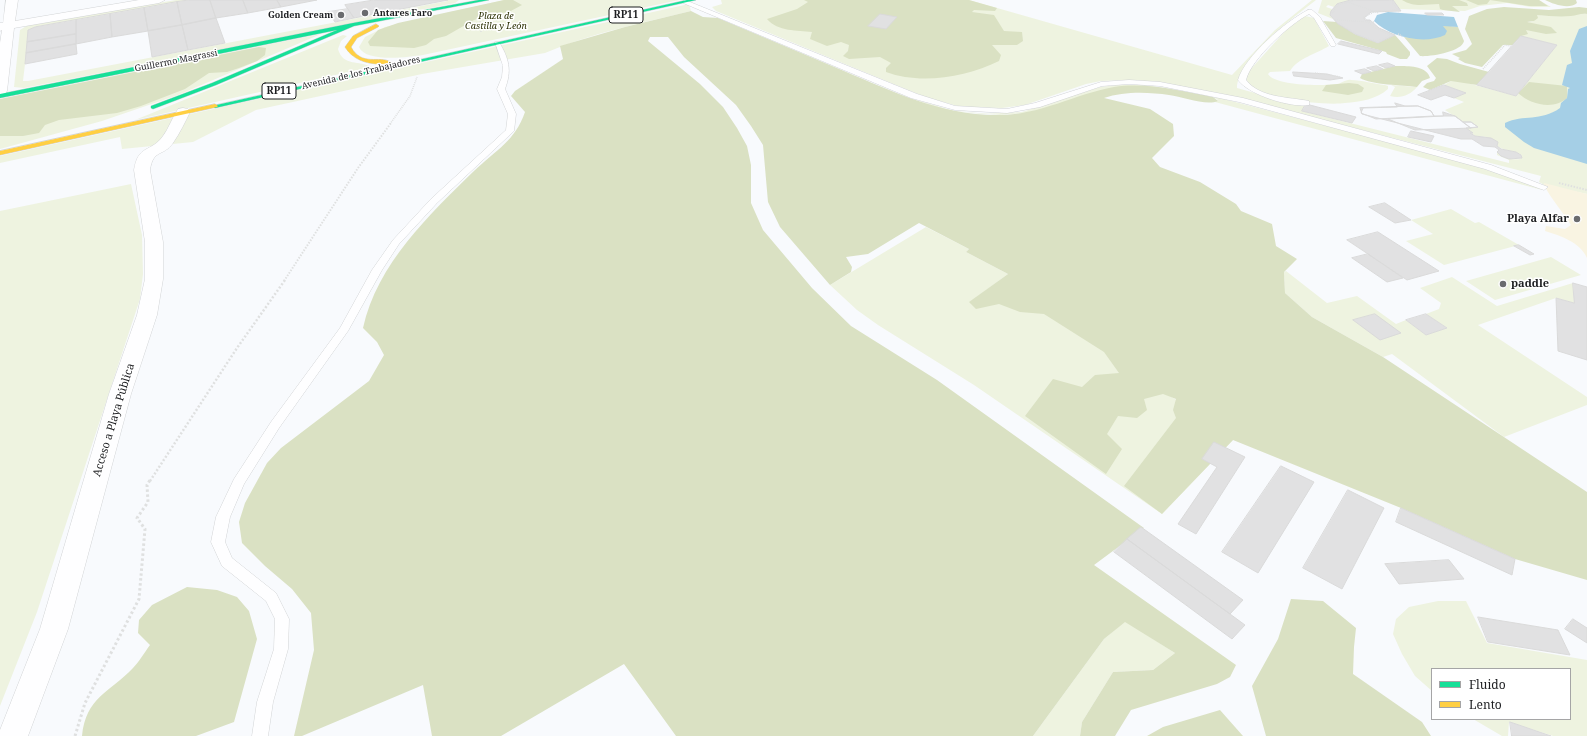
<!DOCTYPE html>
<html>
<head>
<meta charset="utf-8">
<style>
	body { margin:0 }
	#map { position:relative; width:1587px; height:736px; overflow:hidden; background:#f8fafd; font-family:"Noto Serif",serif }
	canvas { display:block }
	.legend { position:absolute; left:1431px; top:668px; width:140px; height:52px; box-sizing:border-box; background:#fff; border:1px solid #a5a5a6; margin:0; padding:5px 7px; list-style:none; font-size:12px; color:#1d1e21 }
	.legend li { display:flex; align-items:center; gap:8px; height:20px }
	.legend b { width:20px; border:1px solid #a5a5a6 }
</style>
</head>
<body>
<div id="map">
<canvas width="1587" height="736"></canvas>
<ul class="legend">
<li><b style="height:5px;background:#16e098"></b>Fluido</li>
<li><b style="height:5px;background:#ffcf43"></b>Lento</li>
</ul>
</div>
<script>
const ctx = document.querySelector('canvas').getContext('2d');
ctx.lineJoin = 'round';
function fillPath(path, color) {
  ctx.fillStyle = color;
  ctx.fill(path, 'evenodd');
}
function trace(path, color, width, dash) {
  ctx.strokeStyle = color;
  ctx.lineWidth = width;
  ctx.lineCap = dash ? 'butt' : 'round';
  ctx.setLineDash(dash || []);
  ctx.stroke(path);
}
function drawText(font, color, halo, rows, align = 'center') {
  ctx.font = font + ' "Noto Serif",serif';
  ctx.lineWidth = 3;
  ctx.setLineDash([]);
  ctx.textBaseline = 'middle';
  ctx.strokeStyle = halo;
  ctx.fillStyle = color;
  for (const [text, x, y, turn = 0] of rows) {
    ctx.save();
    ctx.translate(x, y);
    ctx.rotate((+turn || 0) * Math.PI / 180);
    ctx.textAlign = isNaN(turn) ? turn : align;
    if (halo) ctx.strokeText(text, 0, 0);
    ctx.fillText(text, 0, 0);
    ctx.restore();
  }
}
const green = new Path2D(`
	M176,0H189L35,27L29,30L23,81H28L447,1L445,0H459L455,3L24,88L14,87L20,30L28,25Z
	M504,0H679L423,55C408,57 366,63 359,47L365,37L385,27Z
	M721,0H969L1232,75L1275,30L1312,0H1316C1294,17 1238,59 1237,88L1284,101L1306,104L1302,111L1509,163V160L1497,155V152C1503,158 1512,160 1520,159L1522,156C1515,149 1505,152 1497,146L1498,142L1487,137L1475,136L1466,128L1478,127L1471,122H1463L1445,110L1464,102L1454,98L1465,93L1444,85L1451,81H1460L1516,96L1557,45L1521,36L1522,24L1534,21L1537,15L1563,16L1578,13L1587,14V194L1544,185L1539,182L1541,176L1222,94L1158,82L1131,80L1101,81L1086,84L1025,105L1002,108L961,107L925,97L716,11L712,7L722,4Z
	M1322,0H1351L1337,4L1334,7L1328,5L1326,7L1332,9L1330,15L1333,19L1318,13Z
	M1393,0H1539L1551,7H1531L1507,3L1480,6L1465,11L1399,9Z
	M689,4L691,11C643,23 591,33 545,53L422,74L256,110L193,142L122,149L120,137L0,163V156Z
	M1305,16L1314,18L1329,46C1316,54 1298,58 1290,71L1270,72L1268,74C1275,86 1323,86 1337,84C1341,84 1346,79 1351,80C1362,80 1374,84 1385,85L1388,86V89C1377,99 1360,102 1345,103C1327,106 1251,99 1246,79L1249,71L1287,29Z
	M718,18L907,97L954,111L982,114L1022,112L1100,87L1117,85H1145L1220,98L1491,169L1520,179L1542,190L1215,102L1218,100L1213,97L1143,87L1025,113L1000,115L945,110L907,97Z
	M321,34L178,95L102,121L0,149V99Z
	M343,35L347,36L341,41L338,49C343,67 360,60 371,67L135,120Z
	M1391,85L1417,87C1410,95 1401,99 1390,96L1395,87Z
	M131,184L142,235L143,274L140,299L37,612L0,706V211Z
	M1451,209L1475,223L1479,222L1519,245L1444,265L1406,241L1433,234L1411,220Z
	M926,227L969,249L966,252L1008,274L970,302H1002L1047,310L1109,344L1127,372L1223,426L1233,440L1162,514L974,385L878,325L857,310L830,285Z
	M1551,257L1581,275L1495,300L1466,281Z
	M1286,271L1327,303L1357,296L1396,324L1406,320L1426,335L1447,328L1426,314L1439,309L1441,303L1420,288L1452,277L1497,306L1573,283L1574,303L1556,298L1478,325L1587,397V405L1504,437L1392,354L1383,357L1312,317L1285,293L1284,272Z
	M1438,601H1466L1487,643L1587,660V736H1553L1509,722L1508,736H1502L1473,719H1570V669H1432V691L1415,676L1402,654L1393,634L1396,619L1409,607Z
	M1125,621L1175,653L1153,670L1113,672L1082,722L1080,736H1033L1104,639Z`);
const forest = new Path2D(`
	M504,0H513L522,5L509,12L492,14L474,20L446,36L434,39L426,45L414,48L370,46L368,42L378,30L398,23Z
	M804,0H969L997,8L995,11L974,10L972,12L994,15L1004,31L1022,32L1023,41L1017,45H992L1001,55L999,61C966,77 921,85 886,72V68L891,63L880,57L849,59L843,56L848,51L849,45L841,42L827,46L810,39L812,32C797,30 778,32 767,19L797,9L808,2Z
	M1402,0H1459L1467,3L1468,6H1452L1460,12L1443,10L1440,9L1439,4C1425,4 1415,8 1402,0Z
	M1466,0H1539L1548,6H1529L1490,0L1487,4L1478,5Z
	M1545,0H1576L1577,3C1569,10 1553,4 1545,0Z
	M1504,7L1549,10L1579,7L1587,8V14C1580,13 1577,16 1571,16C1560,17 1548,16 1537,15L1538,18L1534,21L1527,22L1551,27L1557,33L1546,34L1526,30L1528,34L1521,36L1513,45H1503L1482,67L1465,63L1458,59L1460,58L1452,54L1466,50L1472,44L1465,29L1469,16L1487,9Z
	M691,11L703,17L718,18C760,36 802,53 844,71C894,92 943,116 1000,115C1040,115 1075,94 1114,87C1146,82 1182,91 1213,97L1218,101C1206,106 1183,97 1169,95C1149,92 1124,91 1104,98L1150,109L1173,124L1174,136L1152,158L1160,167L1200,182L1236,204L1241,211L1272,224L1276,246L1297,259L1284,272L1285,293L1312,317L1383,357L1587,492V580L1515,559L1401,508L1233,440L1162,514L1124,486L1176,418L1173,410L1176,399L1163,394L1144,399L1147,410L1137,418L1118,416L1107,434L1122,449L1106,474L1025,416L1053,379L1082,387L1095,375L1119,373L1104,352L1044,314L1020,312L999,304L976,309L969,302L1008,274L966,252L969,249L919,223L868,254L846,257L852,267L851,272L830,285L780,227L768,202L763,145L751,126L736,105L684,57L668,37H650L648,41L700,84L723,107L737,128L747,146L751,165V203L763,230L812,288L851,326L937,380L1144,528L1094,565L1236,665L1230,677L1217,684L1131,710L1115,736H1080L1082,722L1113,672L1153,670L1175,653L1125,622L1104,639L1033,736H676L624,664L501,736H432L423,685L302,736H294L314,650L311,613L292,589L265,566L242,543L239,522L245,503L267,463L281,448L369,381L384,355L377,342L363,328C377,264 429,215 474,171C496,150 515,141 525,112L511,96L515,91L563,59L560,46L625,27Z
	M1323,21L1337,22L1355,34L1378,43L1395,35L1410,52V55L1407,59H1400L1387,54L1386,52L1336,38Z
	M1442,25L1458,27L1464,41C1462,52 1429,57 1420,56L1404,37L1426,38Z
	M259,47L266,48L265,55L257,61L239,68L227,72L209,73L185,89L141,106L117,113L59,120L45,125L39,133L23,136H0V99Z
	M1437,58L1447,59L1460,64L1489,72L1477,85L1451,81L1430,90L1423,87L1427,83L1434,81L1436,78L1427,66Z
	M1395,66C1406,66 1427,65 1430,78L1422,81L1417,87C1403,85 1371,85 1360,78L1362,74Z
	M1529,82L1567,86V98C1554,110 1531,105 1518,93Z
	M1349,83L1358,84L1364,88L1362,92L1348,95L1322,91L1326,85Z
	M187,587L217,590L237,597L249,611L257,639L234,722L196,736H82C86,697 109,693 133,668C139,662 144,653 150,645L138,633L139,620L152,605Z
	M1291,599L1323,601L1356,628L1354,647L1353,674L1422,722L1431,736H1266L1252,686L1278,639Z
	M1220,710L1243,736H1147L1163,727Z`);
const sand = new Path2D(`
	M1544,183L1587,194V258C1580,242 1561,236 1545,231L1546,226L1565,229L1571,225C1566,216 1544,190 1544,183Z`);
const water = new Path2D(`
	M1388,12L1454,17L1458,27L1443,26L1447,31L1445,35C1424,45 1390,37 1374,21L1377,15Z
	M1587,26V164L1534,148L1524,142L1505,127V123C1524,114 1540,122 1560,108L1561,103L1567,98L1568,89L1570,88L1562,85L1567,65L1572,63L1570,51L1579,29Z`);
const building = new Path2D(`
	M189,0H210L216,18L182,25L177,2Z
	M210,0H243L248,13L216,18Z
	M243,0H277L281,7L248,13Z
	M277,0H317L281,7Z
	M374,0H448L354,18L345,5Z
	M1351,0H1393L1401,11L1371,12L1364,18L1365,20H1370L1379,28L1395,35L1378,43L1355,34L1338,24L1330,15L1331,11L1337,4Z
	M177,2L182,25L148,31L144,8Z
	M144,8L148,31L112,37L110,14Z
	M348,9L354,18L335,22L328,12Z
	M1425,13H1442L1444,15H1427Z
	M110,14L112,37L76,44V20Z
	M880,14L897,17L886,29L868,26Z
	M216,18L225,43L188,50L182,25Z
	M76,20V34L27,42L28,30L35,27Z
	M182,25L188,50L152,57L148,31Z
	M76,34V44L26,53L27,42Z
	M1521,36L1557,45L1516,96L1477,85Z
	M1341,41L1382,51L1379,54L1338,44Z
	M76,44L77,54L25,64L26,53Z
	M1388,63L1395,66L1386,68L1379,65Z
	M1377,66L1383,69L1374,71L1367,68Z
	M1365,69L1371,72L1362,74L1355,71Z
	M1293,72L1327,74L1343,78L1330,80L1294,76Z
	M1444,85L1466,93L1454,98L1445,95L1431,100L1418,95Z
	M1395,103L1405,106H1418L1431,111L1434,116L1376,119L1361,113L1363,108L1397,107Z
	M1306,104L1356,117L1352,123L1302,111Z
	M1418,106L1431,111L1434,116H1455L1463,122H1471L1478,127L1466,128L1473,133H1470L1475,136L1491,138L1498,142L1497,146L1501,149L1516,152L1521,155L1522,158L1509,159L1501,156L1497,152L1499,150L1495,147L1483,146L1472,139H1461L1362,114L1360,108Z
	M1443,112L1455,116L1471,128L1415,130L1388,119L1443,116Z
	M1463,122H1471L1478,127L1471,128Z
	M1411,131L1434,136L1431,142L1408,137Z
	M1385,203L1411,220L1395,223L1369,207Z
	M1378,232L1439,271L1407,280L1347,240Z
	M1519,245L1534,254L1530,255L1514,246Z
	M1368,254L1403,278L1387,282L1352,258Z
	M1573,283L1587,287V360L1558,351L1556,298L1574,303Z
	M1375,314L1401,333L1380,340L1353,320Z
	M1426,314L1447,328L1426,335L1406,320Z
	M1214,442L1245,457L1196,534L1178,524L1217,467L1202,459Z
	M1281,466L1314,482L1258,573L1222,552Z
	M1348,490L1384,508L1342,589L1303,568Z
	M1401,508L1515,559L1512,575L1396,522Z
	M1141,527L1243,600L1230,614L1127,539Z
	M1127,539L1230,614L1245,625L1232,639L1114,552Z
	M1449,560L1464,579L1399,584L1385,564Z
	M1478,617L1558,630L1570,655L1488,642Z
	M1573,619L1587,628V643L1565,629Z
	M1510,722L1551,736H1512Z`);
const pathFar3 = new Path2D(`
	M1389,0H1391L1399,12
	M1347,2L1379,13
	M1332,13L1338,5L1356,0
	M480,17L481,32
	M1335,20L1374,22
	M1339,23L1356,34L1377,42L1394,34
	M1398,34L1402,36
	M1390,35L1373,27L1364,17L1376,11L1400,10
	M1483,69L1505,45L1511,46
	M1315,73L1341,77
	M390,124L410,96L417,77`);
const pathFar2 = new Path2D(`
	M1408,127L1414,128
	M1559,183L1587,190
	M284,281L358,168L391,123`);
const pathFar1 = new Path2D(`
	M150,481L237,348L285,280`);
const path = new Path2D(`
	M75,736L85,703L139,599L145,529L137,518L148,502L147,485L150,480`);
const lane = new Path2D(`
	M685,0L917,94L955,106L1007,109L1035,103L1101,82L1129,80L1160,82L1243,98L1491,165L1548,187L1544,190L1541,189L1485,169L1239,102L1160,86L1129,84L1102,86L1040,107L1007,113L955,110L911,98L683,3L682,2Z
	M1308,10H1312L1320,17L1336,45L1335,46H1331L1314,18L1309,14C1290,24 1251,59 1246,80C1260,98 1288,97 1309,101V105C1291,108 1249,95 1238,80C1245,56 1286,21 1308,10Z
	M495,42H499C509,58 512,71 505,89L516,114L514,131L437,203L399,244L382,270L348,331L279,428L244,484L230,517L225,542L232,558L276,593L289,619L288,649L273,702L268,736H252L257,702L274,649L275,619L266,601L222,566L211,542L216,517L234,479L271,422L340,328L372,270L393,240L431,199L506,130L508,114L497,89L502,77L503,66Z`);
const street = new Path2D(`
	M6,0H18L15,21L139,0H165L159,3L14,28L7,91L5,94L0,95V43L2,30L0,31V23H3Z
	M183,108L188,109L190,112C185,122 180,133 173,143C163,157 153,149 150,170L163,242V279L157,315L131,394L68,629L28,736H0V730L40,629L109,394L137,315L145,279V242L134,170C138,144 151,153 163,136C169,128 172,118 178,109Z`);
const fast = new Path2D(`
	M479,0H489L354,26L216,85L153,109L151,108V106L212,83L337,30L0,98V94L353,23Z
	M687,0H696L215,108L212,106Z`);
const slow = new Path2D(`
	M376,24L379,26L378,27L357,38L351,47C362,67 379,55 391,62L390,63C373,66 354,62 345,47L353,36Z
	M215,104L218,106L217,107L0,155V151Z`);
const markers = [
	[365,13,4,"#6a6b6e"],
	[341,15,4,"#6a6b6e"],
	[1577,219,4,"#6a6b6e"],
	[1503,284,4,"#6a6b6e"]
];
const farPoinames = [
	["Antares Faro",373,13],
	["Golden Cream",333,15,"right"]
];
const farParknames = [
	["Plaza de",496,16],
	["Castilla y León",496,26]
];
const farStreetnames = [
	["Guillermo Magrassi",176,61,-11],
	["Avenida de los Trabajadores",361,73,-13]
];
const shields = [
	[626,15,34],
	[279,91,34]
];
const shieldNames = [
	["RP11",626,15],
	["RP11",279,91]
];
const poiNames = [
	["Playa Alfar",1569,219],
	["paddle",1511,284,"left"]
];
const streetNames = [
	["Acceso a Playa Pública",114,420,-73]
];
fillPath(green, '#eef3e0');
fillPath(forest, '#dae1c3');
fillPath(sand, '#f9f4e2');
fillPath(water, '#a5cfe6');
fillPath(building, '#e1e1e2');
trace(building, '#dadada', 1);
trace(lane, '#d2d4d6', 1);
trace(street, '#d2d4d6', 1);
trace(fast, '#d2d4d6', 1);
trace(slow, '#d2d4d6', 1);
trace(pathFar3, '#dfe0e0', 1.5, [1, 1]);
trace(pathFar2, '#dfe0e0', 2, [1.5, 1.5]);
trace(pathFar1, '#dfe0e0', 2.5, [2, 2]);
trace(path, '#dfe0e0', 3, [2.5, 2.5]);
fillPath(lane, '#fefeff');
fillPath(street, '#fefeff');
fillPath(fast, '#16e098');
fillPath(slow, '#ffcf43');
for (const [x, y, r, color] of markers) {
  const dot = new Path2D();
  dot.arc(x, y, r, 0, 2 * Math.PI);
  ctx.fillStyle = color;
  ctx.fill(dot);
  trace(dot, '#fff', 1.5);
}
drawText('bold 9px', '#1d1e21', '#fff', farPoinames, 'left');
drawText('italic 9px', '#2c3105', '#fff', farParknames);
drawText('9px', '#1d1e21', '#fff', farStreetnames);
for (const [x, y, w] of shields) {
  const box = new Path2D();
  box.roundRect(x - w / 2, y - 8, w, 16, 3);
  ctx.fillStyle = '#fff';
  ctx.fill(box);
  trace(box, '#1d1e21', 1);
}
drawText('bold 10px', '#1d1e21', null, shieldNames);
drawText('bold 11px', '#1d1e21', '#fff', poiNames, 'right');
drawText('11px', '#1d1e21', '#fff', streetNames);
</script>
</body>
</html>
